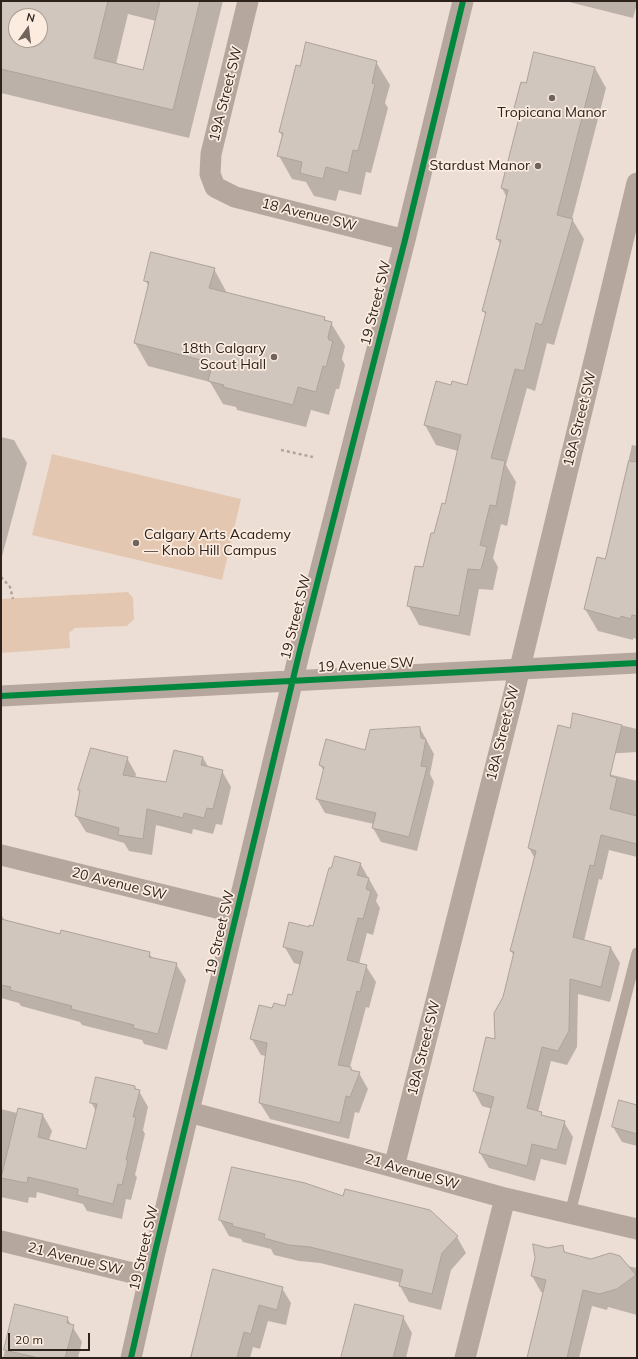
<!DOCTYPE html>
<html>
<head>
<meta charset="utf-8">
<style>
	body { margin:0 }
	#map { position:relative; width:638px; height:1359px; overflow:hidden; background:#ecded4; font-family:Mulish,sans-serif }
	canvas { display:block }
	.frame { position:absolute; inset:0; border:2px solid #2d231c; pointer-events:none }
	.north { position:absolute; left:8px; top:8px; width:40px; height:40px; box-sizing:border-box; background:#fcece0; border:1px solid #a99c92; border-radius:50%; rotate:14deg; font-size:11px; font-weight:700; line-height:16px; text-align:center; color:#2d231c }
	.north::after { content:''; display:block; margin:auto; width:14px; height:18px; background:#70645c; clip-path:polygon(50% 0,100% 100%,50% 72%,0 100%) }
	.scale { position:absolute; left:8px; top:1333px; width:82px; height:18px; box-sizing:border-box; border:2px solid #2d231c; border-top:0; padding-left:5px; font-size:12px; line-height:14px; white-space:nowrap; color:#2d231c; -webkit-text-stroke:3px #fcece0; paint-order:stroke }
</style>
</head>
<body>
<div id="map">
<canvas width="638" height="1359"></canvas>
<div class="frame"></div>
<div class="north">N</div>
<div class="scale">20 m</div>
</div>
<script>
const ctx = document.querySelector('canvas').getContext('2d');
ctx.lineJoin = 'round';
function fillPath(path, color) {
  ctx.fillStyle = color;
  ctx.fill(path, 'evenodd');
}
function trace(path, color, width, dash) {
  ctx.strokeStyle = color;
  ctx.lineWidth = width;
  ctx.lineCap = dash ? 'butt' : 'round';
  ctx.setLineDash(dash || []);
  ctx.stroke(path);
}
function drawText(font, color, halo, rows, align = 'center') {
  ctx.font = font + ' Mulish,sans-serif';
  ctx.lineWidth = 3.5;
  ctx.setLineDash([]);
  ctx.textBaseline = 'middle';
  ctx.strokeStyle = halo;
  ctx.fillStyle = color;
  for (const [text, x, y, turn = 0] of rows) {
    ctx.save();
    ctx.translate(x, y);
    ctx.rotate((+turn || 0) * Math.PI / 180);
    ctx.textAlign = isNaN(turn) ? turn : align;
    if (halo) ctx.strokeText(text, 0, 0);
    ctx.fillText(text, 0, 0);
    ctx.restore();
  }
}
const green = new Path2D(`
	M52,454L241,499L222,580L32,535Z
	M128,592L133,598L134,619L127,626L75,628L69,633L70,648L1,653V599Z`);
const shadow = new Path2D(`
	M1,1H223L189,138L1,93ZM128,14L156,21L144,71L116,64ZM16,16H40V40H16Z
	M565,1H637V4L633,18Z
	M376,62L390,85L385,103L388,108L371,173L366,172L361,195L339,190L336,201L314,196L306,182L292,179L279,156L283,138L280,132Z
	M595,68L606,88L572,219L584,239L554,345L547,343L535,391L527,388L506,465L516,482L507,526L501,524L493,558L498,567L493,590L479,589L470,636L419,625L408,605L424,569L445,505L458,451L436,445L425,425L436,382L452,386H468L486,315L483,311L501,245L497,239L507,198L502,188L519,121L514,112L527,84Z
	M214,269L227,293L324,318L327,322L331,323L345,346L342,359L345,365L339,389H336L329,415L311,410L306,427L237,410L236,407L223,404L210,382L148,366L135,343L149,287L145,280Z
	M1,437L14,440L27,463L1,560Z
	M632,445L637,446V639L633,638V640L598,631L585,609L606,560Z
	M574,714L637,729V752L575,756Z
	M420,728L434,754L430,774L434,782L417,851L381,842L373,828L374,824L325,813L317,799L324,771L320,765L366,751Z
	M175,751L203,758L209,768L222,771L231,787L222,825L216,824L213,834L193,829L192,834L156,825L152,855L129,851L124,843L86,832L76,816L81,792L79,790L127,758L136,774L135,778L167,783Z
	M551,760L637,781V857L609,850L602,880L599,879L584,941L611,948L620,963L610,1002L578,994L577,1047L567,1065L551,1061L538,1112L543,1116L564,1122L573,1137L566,1165L541,1159L535,1181L489,1168L480,1153L492,1109L482,1106L474,1091L496,1041L504,997L514,956L511,951L535,859L529,848Z
	M360,863L378,895L376,901L380,908L373,935L367,933L359,964L366,966L376,982L369,1008L366,1007L350,1067L352,1071L359,1073L368,1089L359,1113L355,1112L349,1139L270,1119L260,1103L266,1056L261,1055L251,1038L273,1010L286,1007L293,996L301,965L294,963L284,946L309,928H314Z
	M1,914L5,921L61,935L149,953L153,959L176,964L186,980L167,1050L144,1044L142,1040L82,1025L80,1022L21,1006L19,1003L1,998Z
	M134,1087L139,1091L148,1107L143,1130L145,1134L135,1175L137,1177L131,1200L126,1199L122,1219L87,1211L83,1204L37,1192L36,1198L29,1197L28,1203L1,1197V1109L17,1113L43,1115L52,1131L49,1140L87,1150L96,1111L91,1102Z
	M637,1106V1146L622,1142L613,1127Z
	M220,1220L457,1237L466,1253L451,1270L441,1310L409,1302L400,1286L401,1283L320,1263L299,1261L274,1255L271,1249L243,1242L241,1239L229,1236Z
	M562,1246L566,1254L637,1268V1315L608,1307L607,1310L592,1306L579,1358H528L544,1293L541,1292L532,1276L536,1258L548,1249Z
	M214,1270L282,1288L291,1303L286,1325L268,1321L260,1349L253,1347L250,1358H190Z
	M16,1306L67,1318L82,1342L78,1358H3Z
	M403,1317L412,1333L406,1358H342Z`);
const building = new Path2D(`
	M1,1H108L94,58L143,70L160,1H200L173,110L1,69ZM16,16H40V40H16Z
	M306,42L377,61L372,83L375,84L358,151L353,150L348,173L326,167L323,179L300,173L302,162L277,156L283,133L279,132L296,65L300,66Z
	M534,52L595,67L557,215L573,219L542,325L536,323L524,371L515,369L491,458L505,461L496,506L490,505L480,545L487,547L481,570L468,569L459,616L407,606L415,566L423,567L431,533H434L442,503L445,504L461,435L424,425L436,381L451,385L452,381L467,385L486,312L482,311L501,240L496,239L508,190L501,188L520,114L513,112L521,82L526,83Z
	M151,252L215,268L209,288L325,317L324,320L332,322L328,337L329,340L333,341L326,367L323,366L316,392L298,387L293,405L223,387L224,385L208,381L213,363L134,343L149,282L144,281Z
	M629,461L637,462V616L632,615L631,619L621,616L620,619L584,609L597,557L605,559Z
	M573,713L622,725L610,776L617,778L610,809L637,816V844L601,835L594,866L590,865L573,937L611,947L601,987L570,979L569,1031L558,1051L542,1047L527,1108L542,1112L541,1115L565,1121L557,1150L532,1144L527,1166L479,1153L494,1097L473,1091L486,1037L495,1039L494,1013L503,997L514,952L510,951L536,851L528,848L558,725L570,728Z
	M420,727L421,738L426,739L421,766L427,767L409,837L372,828L376,813L316,799L324,767L319,765L326,739L365,750L370,730Z
	M91,748L128,757L123,775L166,782L174,750L203,757L201,765L223,770L213,809L207,808L204,818L184,813L183,818L147,809L143,839L118,835L119,828L75,816L80,790H78Z
	M335,856L361,863L357,875L369,878L366,889L371,891L363,919L358,918L347,960L367,965L360,992L357,991L338,1065L351,1067V1070L360,1072L350,1097L346,1096L340,1123L259,1103L267,1043L250,1039L259,1005L272,1008L274,1003L285,1006L288,994L292,995L303,952L283,947L289,922L309,927V925L313,926L329,868H331Z
	M1,919L60,934L61,930L150,952L149,957L177,963L158,1034L133,1028L134,1025L71,1009L72,1006L10,990L11,987L1,985Z
	M96,1077L135,1086V1089L140,1090L133,1117H136L126,1160H128L122,1185L118,1184L113,1204L77,1195L78,1189L28,1177L27,1183L1,1178L18,1108L43,1114L38,1137L86,1149L97,1104L90,1103Z
	M619,1100L637,1105V1134L612,1127Z
	M232,1167L305,1183L343,1196L345,1189L430,1210L458,1236L442,1253L432,1294L399,1286L403,1270L310,1247L289,1245L264,1238L265,1234L232,1226L233,1224L219,1220Z
	M533,1244L548,1248L563,1245L564,1252L591,1259L610,1253L620,1256L636,1275L617,1289L599,1294L583,1290L567,1358H527L546,1280L531,1276L535,1258Z
	M213,1269L283,1287L277,1310L259,1305L251,1334L244,1332L237,1358H191Z
	M15,1304L68,1317L67,1323L74,1325L65,1358H39L4,1350Z
	M355,1304L404,1316L393,1358H341Z`);
const path = new Path2D(`
	M281,450L313,457
	M1,577L10,587L13,599`);
const service = new Path2D(`
	M570,1213L637,953`);
const minor = new Path2D(`
	M248,1L211,154L210,174L215,187L235,197L405,240
	M1,696L637,663
	M1,855L237,913
	M189,1112L394,1167L505,1198L637,1229
	M394,1167L511,705L637,183
	M1,1241L149,1277
	M131,1358L155,1252L300,650L405,240L463,1
	M465,1358L505,1198`);
const cycleway = new Path2D(`
	M1,696L637,663
	M131,1358L155,1252L300,650L405,240L463,1`);
const markers = [
	[552,98,4,"#70645c"],
	[538,166,4,"#70645c"],
	[274,357,4,"#70645c"],
	[136,543,4,"#70645c"]
];
const streetNames = [
	["19A Street SW",226,94,-76],
	["18 Avenue SW",309,215,14],
	["19 Street SW",376,303,-76],
	["18A Street SW",580,419,-76],
	["19 Street SW",296,617,-76],
	["19 Avenue SW",366,665,-3],
	["18A Street SW",503,733,-76],
	["20 Avenue SW",119,884,14],
	["19 Street SW",220,933,-77],
	["18A Street SW",424,1048,-76],
	["21 Avenue SW",412,1172,16],
	["19 Street SW",144,1248,-77],
	["21 Avenue SW",75,1259,14]
];
const poiNames = [
	["Tropicana Manor",552,113,"center"],
	["Stardust Manor",530,166],
	["18th Calgary",266,349],
	["Scout Hall",266,365],
	["Calgary Arts Academy",144,535,"left"],
	["— Knob Hill Campus",144,551,"left"]
];
fillPath(green, '#e4c7b1');
fillPath(shadow, '#0003');
fillPath(building, '#d0c6bd');
trace(building, '#aca29a', 1);
trace(path, '#b0a59c', 2.5, [3, 3]);
trace(service, '#b5a79d', 11);
trace(minor, '#b5a79d', 21);
trace(cycleway, '#00873e', 6);
for (const [x, y, r, color] of markers) {
  const dot = new Path2D();
  dot.arc(x, y, r, 0, 2 * Math.PI);
  ctx.fillStyle = color;
  ctx.fill(dot);
  trace(dot, '#fcece0', 1.5);
}
drawText('14px', '#2d231c', '#fcece0', streetNames);
drawText('14px', '#2d231c', '#fcece0', poiNames, 'right');
</script>
</body>
</html>
